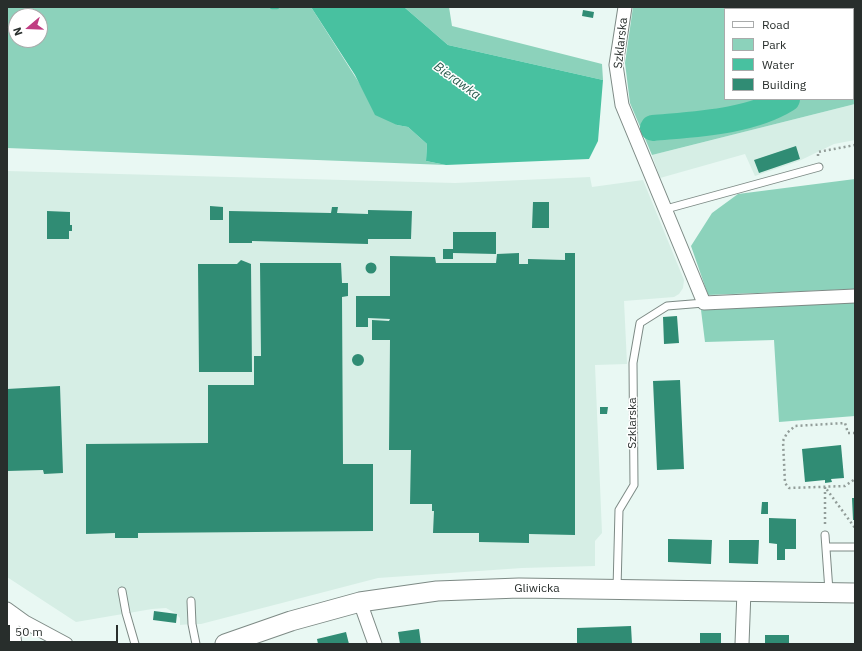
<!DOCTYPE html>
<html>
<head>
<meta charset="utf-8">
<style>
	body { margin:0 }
	#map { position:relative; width:862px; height:651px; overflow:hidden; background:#e9f8f3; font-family:"IBM Plex Sans",sans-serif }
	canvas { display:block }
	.frame { position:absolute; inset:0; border:8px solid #282e2c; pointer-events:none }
	.legend { position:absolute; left:724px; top:8px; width:130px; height:92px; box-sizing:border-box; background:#fff; border:1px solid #a9abab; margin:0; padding:5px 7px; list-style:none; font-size:12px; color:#282e2c }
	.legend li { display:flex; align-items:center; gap:8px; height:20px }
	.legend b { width:20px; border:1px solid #a9abab }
	.north { position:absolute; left:8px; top:8px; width:40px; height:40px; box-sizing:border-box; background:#fff; border:1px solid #a9abab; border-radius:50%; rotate:251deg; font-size:11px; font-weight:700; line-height:16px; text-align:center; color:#282e2c }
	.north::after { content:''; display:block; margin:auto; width:14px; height:18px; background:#c03d82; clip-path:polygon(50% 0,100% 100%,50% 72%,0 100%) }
	.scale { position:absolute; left:8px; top:625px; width:110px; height:18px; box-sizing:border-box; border:2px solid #282e2c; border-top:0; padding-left:5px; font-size:12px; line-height:14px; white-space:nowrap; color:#282e2c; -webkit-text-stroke:3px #fff; paint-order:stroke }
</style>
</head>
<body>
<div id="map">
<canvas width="862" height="651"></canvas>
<div class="frame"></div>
<ul class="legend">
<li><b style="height:5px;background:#fff"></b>Road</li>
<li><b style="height:11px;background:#8cd2bb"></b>Park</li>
<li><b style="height:11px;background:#48c1a0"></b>Water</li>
<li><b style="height:11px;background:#308c74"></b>Building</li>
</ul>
<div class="north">N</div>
<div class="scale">50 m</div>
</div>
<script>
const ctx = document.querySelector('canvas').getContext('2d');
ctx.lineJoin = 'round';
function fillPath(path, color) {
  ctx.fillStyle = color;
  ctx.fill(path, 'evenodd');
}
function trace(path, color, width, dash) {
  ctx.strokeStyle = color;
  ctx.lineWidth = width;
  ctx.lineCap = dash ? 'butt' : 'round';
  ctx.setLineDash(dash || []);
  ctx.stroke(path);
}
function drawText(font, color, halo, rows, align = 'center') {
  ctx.font = font + ' "IBM Plex Sans",sans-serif';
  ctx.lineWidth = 3;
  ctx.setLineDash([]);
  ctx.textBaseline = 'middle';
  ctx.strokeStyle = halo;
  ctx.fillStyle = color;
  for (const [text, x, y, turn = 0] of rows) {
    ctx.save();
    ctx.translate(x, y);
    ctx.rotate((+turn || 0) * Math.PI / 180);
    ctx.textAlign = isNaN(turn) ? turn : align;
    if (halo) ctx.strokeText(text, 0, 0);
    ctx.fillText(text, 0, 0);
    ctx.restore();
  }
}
const built = new Path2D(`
	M796,7H855V21H853V9H803Z
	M855,104V140L834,144L799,161L755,176L745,154L660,178L652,155Z
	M7,171L455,183L590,177L592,187L643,180L684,280L683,288L679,294L674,297L624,301L627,364L595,365L602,533L595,541V566L522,568L378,578L201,624H192L180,625V618L175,613L166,608L152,609L76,622L7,577Z`);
const green = new Path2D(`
	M7,7H311L363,89L397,125L408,127L427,144L426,161L446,165L7,148ZM16,16H40V40H16Z
	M404,7H449L452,26L602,64L603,80L448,45Z
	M633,7H796L803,9H725V99H853V21H855V104L652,155L630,103L625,63Z
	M855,179V289L708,295L691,246L712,213L738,194Z
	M855,302V416L779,422L774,340L705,342L701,310Z`);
const water = new Path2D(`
	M311,7H404L448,45L603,80L598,141L589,159L446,165L426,161L427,144L408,127L397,125L375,115L355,75Z`);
const stream = new Path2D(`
	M272,7H277`);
const river = new Path2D(`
	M853,54L855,55
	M653,128C696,124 750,122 787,99`);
const building = new Path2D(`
	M583,10L594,12L593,18L582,16Z
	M796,146L800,159L759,173L754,160Z
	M533,202H549V228H532Z
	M210,206L223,207V220H210Z
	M332,207H338L337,213L368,214V210L412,211L411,239H368V244L252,241V243H229V211L331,213Z
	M47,211L70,212V225H72V231H69V239H47Z
	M453,232H496V254L453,253V259H443V249H453Z
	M519,253V264H528V259L565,260V253H575V535L529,534V543L479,542V533H433L434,511H432V504H410L411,450H389L390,340H372V320L389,321L390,319L368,318V327H356V296H390V256L435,257L436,263H496L497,254Z
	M241,260L251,264L252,372H199L198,264H237Z
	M365.5 268a5.5 5.5 0 1 1 11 0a5.5 5.5 0 1 1-11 0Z
	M260,263H341L342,283H348V296L342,297L343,464H373V531L138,533V538H115V533L86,534V444L208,443V385H254V356H261Z
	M677,316L679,343L664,344L663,317Z
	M352 360a6 6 0 1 1 12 0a6 6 0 1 1-12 0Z
	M680,380L684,469L657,470L653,381Z
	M60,386L63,473L44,474L43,470L7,471V389Z
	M600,407H608L607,414H600Z
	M841,445L844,478L831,479L832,482L825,483V480L805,482L802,449Z
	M852,498H855V520H853Z
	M762,502H768V514H761Z
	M769,518L796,519V549H785V560H777V544L769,543Z
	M668,539L712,540L711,564L668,562Z
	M729,540H759L758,564L729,563Z
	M154,611L177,614L176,623L153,620Z
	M631,626L632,644H577V628Z
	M419,629L421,644H400L398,632Z
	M346,632L349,644H318L317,639Z
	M700,633H721V644H700Z
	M765,635H789V644H765Z`);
const path = new Path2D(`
	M818,156V152L855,145
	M855,433H848L845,423L795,426L787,433L783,441L785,483L789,488L845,486L855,479
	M825,524V487L855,528`);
const service = new Path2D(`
	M666,209L819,167
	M825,535L829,591
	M826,547H855
	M617,589L619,510L634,485L633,363L640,323L667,306L704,303
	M122,591L126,613L135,644
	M191,601L192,624L196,644`);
const minor = new Path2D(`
	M625,7L616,65L622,105L704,303L855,296
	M360,602L375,644
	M7,609L25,622L66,644
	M10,612L15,644
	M742,644L744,591`);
const secondary = new Path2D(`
	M225,644L291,621L360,602L437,591L519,588L855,593`);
const rail = new Path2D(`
	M830,7L838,9
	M853,13H855`);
const streetNames = [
	["Szklarska",621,43,-84],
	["Szklarska",633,423,-90],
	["Gliwicka",537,589]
];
const waterNames = [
	["Bierawka",457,81,36]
];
fillPath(built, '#d6eee5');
fillPath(green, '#8cd2bb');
fillPath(water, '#48c1a0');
trace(stream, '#48c1a0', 4.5);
trace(river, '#48c1a0', 26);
fillPath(building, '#308c74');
trace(service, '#7d8a85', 9);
trace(minor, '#7d8a85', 15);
trace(secondary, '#7d8a85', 21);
trace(path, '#929d99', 2.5, [2, 3]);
trace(service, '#fff', 7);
trace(minor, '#fff', 13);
trace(secondary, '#fff', 19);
trace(rail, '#656e6b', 4.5);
trace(rail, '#fff', 3, [9]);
drawText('12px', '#282e2c', '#fff', streetNames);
drawText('italic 13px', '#2c5d4f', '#fff', waterNames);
</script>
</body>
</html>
